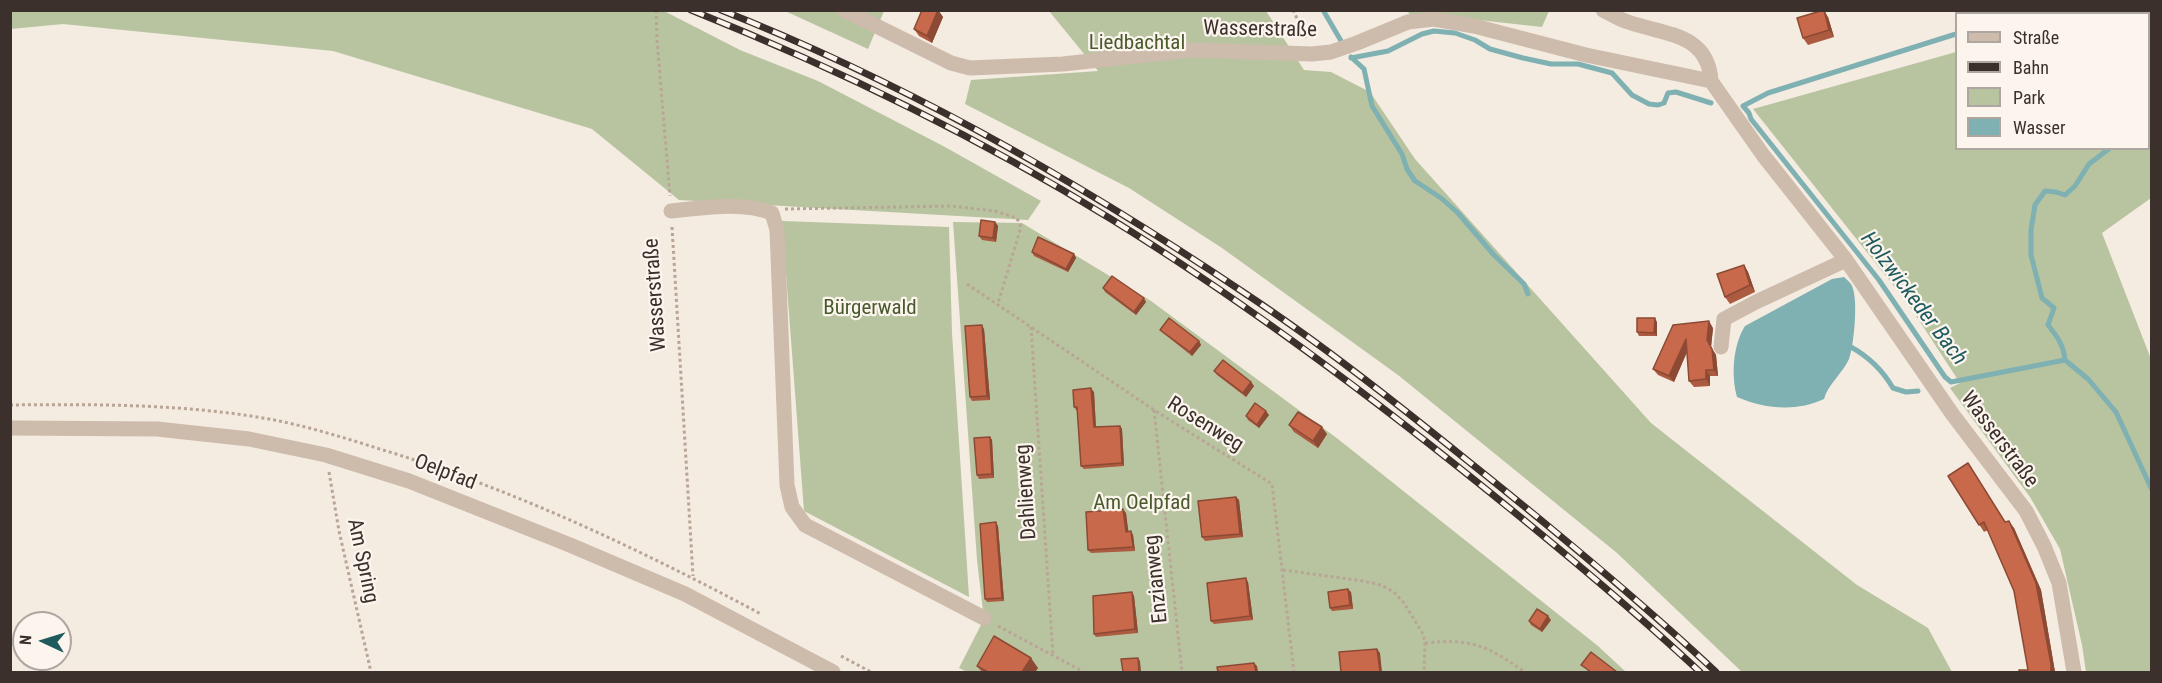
<!DOCTYPE html>
<html>
<head>
<meta charset="utf-8">
<style>
	body { margin:0 }
	#map { position:relative; width:2162px; height:683px; overflow:hidden; background:#f4ebe1; font-family:"Roboto Condensed",sans-serif }
	canvas { display:block }
	.frame { position:absolute; inset:0; border:12px solid #3b302b; pointer-events:none }
	.legend { position:absolute; left:1955px; top:12px; width:195px; height:138px; box-sizing:border-box; background:#fbf5ee; border:2px solid #aea6a0; margin:0; padding:8px 10px; list-style:none; font-size:18px; color:#3b302b }
	.legend li { display:flex; align-items:center; gap:12px; height:30px }
	.legend b { width:30px; border:2px solid #aea6a0 }
	.north { position:absolute; left:12px; top:611px; width:60px; height:60px; box-sizing:border-box; background:#fbf5ee; border:2px solid #aea6a0; border-radius:50%; rotate:274deg; font-size:16px; font-weight:700; line-height:24px; text-align:center; color:#3b302b }
	.north::after { content:''; display:block; margin:auto; width:21px; height:27px; background:#1f5a5e; clip-path:polygon(50% 0,100% 100%,50% 72%,0 100%) }
</style>
</head>
<body>
<div id="map">
<canvas width="2162" height="683"></canvas>
<div class="frame"></div>
<ul class="legend">
<li><b style="height:8px;background:#cdbbac"></b>Straße</li>
<li><b style="height:8px;background:#3b302b"></b>Bahn</li>
<li><b style="height:16px;background:#b8c4a0"></b>Park</li>
<li><b style="height:16px;background:#7fb0b2"></b>Wasser</li>
</ul>
<div class="north">N</div>
</div>
<script>
const ctx = document.querySelector('canvas').getContext('2d');
ctx.lineJoin = 'round';
function fillPath(path, color) {
  ctx.fillStyle = color;
  ctx.fill(path, 'evenodd');
}
function trace(path, color, width, dash) {
  ctx.strokeStyle = color;
  ctx.lineWidth = width;
  ctx.lineCap = dash ? 'butt' : 'round';
  ctx.setLineDash(dash || []);
  ctx.stroke(path);
}
function drawText(font, color, halo, rows, align = 'center') {
  ctx.font = font + ' "Roboto Condensed",sans-serif';
  ctx.lineWidth = 4.5;
  ctx.setLineDash([]);
  ctx.textBaseline = 'middle';
  ctx.strokeStyle = halo;
  ctx.fillStyle = color;
  for (const [text, x, y, turn = 0] of rows) {
    ctx.save();
    ctx.translate(x, y);
    ctx.rotate((+turn || 0) * Math.PI / 180);
    ctx.textAlign = isNaN(turn) ? turn : align;
    if (halo) ctx.strokeText(text, 0, 0);
    ctx.fillText(text, 0, 0);
    ctx.restore();
  }
}
const green = new Path2D(`
	M11,10L664,11L740,50L818,81L945,147L1041,201L1028,220L679,200L592,129L333,51L63,24L11,29Z
	M2080,10L2151,11V198L2102,233L2151,359V672H2086L2082,645L2060,549L2030,497L1950,388L1960,383L1909,305L1753,109L1956,52V148H2148V14L2071,13Z
	M785,11H884L868,49Z
	M1049,11H1266L1304,70L1331,72L1370,92L1415,159L1651,423L1857,585L1928,628L1952,672H1742L1617,553L1398,375L1222,248L1129,188L965,104L971,80L1098,71Z
	M1407,11H1549L1542,27L1460,18L1411,16Z
	M782,221L949,227L952,333L969,597L804,511Z
	M953,222L1022,223L1151,301L1338,439L1598,646L1626,672H967L959,668L984,619L977,560Z`);
const water = new Path2D(`
	M1844,277C1846,279 1849,281 1851,284C1859,296 1854,345 1849,359C1843,373 1828,384 1824,399C1796,412 1765,409 1737,397C1731,375 1733,345 1745,326L1832,279Z`);
const stream = new Path2D(`
	M1323,10L1344,46
	M2022,14L2033,10
	M1956,34L1768,93L1743,106L1749,113L1751,119L1879,280L1945,377L1951,382L2065,360C2064,346 2057,336 2048,325L2054,308L2042,298L2031,255V230L2035,205L2045,191L2056,192L2065,195L2075,186L2089,164L2110,148
	M1351,57L1364,69L1372,106L1402,154L1407,169L1415,181L1441,198L1458,213L1494,255L1524,284L1528,294
	M1351,58L1388,51L1422,34L1434,31L1455,33L1475,40L1490,49L1523,58L1551,64H1578L1612,73L1632,95L1649,104L1658,105L1664,103L1668,93L1676,92L1711,103
	M2148,132L2152,134
	M1851,347C1869,357 1883,371 1893,388L1906,392L1918,391
	M2065,360L2088,379L2116,412L2152,490`);
const path = new Path2D(`
	M656,10L657,40L670,196
	M1293,10L1306,38
	M785,209L951,206L995,211L1017,218L1021,227L998,303
	M672,227L693,576
	M967,284L1154,410L1272,484L1294,672
	M1031,327L1053,655
	M10,405C96,404 184,404 269,419C307,426 345,438 383,450C515,490 639,549 761,614
	M1154,410L1182,672
	M329,472L339,531L371,672
	M1283,570L1363,581L1381,585L1394,592L1404,603L1423,634L1425,643L1424,672
	M998,626L1084,672
	M1425,643C1473,638 1487,646 1525,672
	M841,656L871,672`);
const minor = new Path2D(`
	M844,10L951,63L970,68L1063,64L1191,50L1312,54L1331,52L1357,43L1408,22L1434,19L1474,26L1586,55L1711,81
	M1603,10C1611,14 1619,19 1628,22C1665,35 1708,33 1711,81L1763,155L1846,260L1953,415L2026,511L2044,546L2059,583L2074,672
	M671,211C704,208 741,201 772,213L777,230L787,485L792,507L805,525L984,618
	M1721,347L1724,319L1756,302L1846,260
	M10,428L157,429L249,439L326,455L409,481L570,545L685,594L833,672`);
const rail = new Path2D(`
	M691,10C836,68 978,137 1111,219C1239,298 1360,388 1477,482C1553,543 1629,606 1700,672
	M721,10C906,83 1081,183 1246,294C1323,345 1396,403 1468,461C1553,529 1637,598 1716,672`);
const wall = new Path2D(`
	M938,10L943,17L932,43L919,36L914,29Z
	M1828,17L1834,37L1808,45L1803,38Z
	M995,222L998,226L996,242L982,240L979,236Z
	M1032,252L1074,254L1076,258L1068,272L1034,256Z
	M1744,265L1748,272L1755,292L1730,304L1725,297Z
	M1103,288L1146,302L1136,315L1105,292Z
	M1657,322V336H1639L1637,332Z
	M1713,328L1711,347L1716,355L1718,376H1710V386L1694,387L1689,381L1687,352L1674,382L1658,375L1653,369Z
	M984,329L990,400L972,401L970,397Z
	M1160,330L1199,341L1201,345L1192,356L1163,333Z
	M1214,371L1251,382L1254,386L1246,397L1217,375Z
	M1094,392L1096,427L1120,426L1122,429L1124,466L1084,469L1081,466L1077,411L1074,407Z
	M1269,415L1259,428L1248,420L1246,416Z
	M1289,425L1327,434L1318,448L1294,432Z
	M990,437L992,440L994,478L979,479L977,475Z
	M1948,476L2014,528L2041,590L2055,672H2019L2028,670L2014,591L1988,530L1984,532Z
	M1236,497L1239,500L1243,537L1205,541L1202,537Z
	M1126,513L1128,532L1131,531L1133,535L1135,551L1091,553L1088,550Z
	M998,526L1004,601L987,602L985,599Z
	M1248,582L1253,620L1214,624L1211,621Z
	M1132,592L1134,596L1138,633L1096,637L1094,634Z
	M1351,592L1353,609L1332,611L1330,608Z
	M1551,620L1542,632L1531,625L1529,621Z
	M977,666L1038,668L1035,672H982Z`);
const shadedWall = new Path2D(`
	M938,10L943,17L932,43L927,36Z
	M1824,10L1828,17L1834,37L1829,30Z
	M995,222L998,226L996,242L993,238Z
	M1074,254L1076,258L1068,272L1066,269Z
	M1744,265L1748,272L1755,292L1750,285Z
	M1144,298L1146,302L1136,315L1134,312Z
	M1655,318L1657,322V336L1654,333Z
	M1709,321L1713,328L1711,347L1716,355L1718,376L1714,370L1707,340Z
	M982,325L984,329L990,400L987,396Z
	M1686,339L1690,345L1674,382L1669,376Z
	M1199,341L1201,345L1192,356L1190,352Z
	M1706,370L1710,376V386L1706,379Z
	M1251,382L1254,386L1246,397L1243,393Z
	M1091,388L1094,392L1096,430L1094,427Z
	M1266,411L1269,415L1259,428L1257,425Z
	M1120,426L1122,429L1124,466L1122,463Z
	M1322,427L1327,434L1318,448L1313,441Z
	M990,437L992,440L994,478L992,474Z
	M1236,497L1239,500L1243,537L1240,534Z
	M1123,509L1126,513L1129,536L1126,532Z
	M2009,521L2014,528L2041,590L2055,672H2051Z
	M996,522L998,526L1004,601L1002,598Z
	M1131,531L1133,535L1135,551L1133,547Z
	M1246,578L1248,582L1253,620L1250,616Z
	M1348,589L1351,592L1353,609L1350,605Z
	M1132,592L1134,596L1138,633L1135,629Z
	M1548,616L1551,620L1542,632L1540,629Z
	M1377,649L1380,653L1382,672H1380Z
	M1031,658L1038,668L1035,672H1022Z
	M1138,658L1140,661L1141,672H1139Z
	M1254,663L1257,666L1258,672H1256Z`);
const building = new Path2D(`
	M922,10H938L927,36L914,29Z
	M1824,10L1829,30L1803,38L1797,18Z
	M981,220L995,222L993,238L979,236Z
	M1038,237L1074,254L1066,269L1032,252Z
	M1744,265L1750,285L1725,297L1717,274Z
	M1112,276L1144,298L1134,312L1103,288Z
	M1169,318L1199,341L1190,352L1160,330Z
	M1637,318H1655L1654,333L1637,332Z
	M1709,321L1707,340L1712,349L1714,370H1706V379L1689,381L1686,339L1669,376L1653,369L1673,325Z
	M982,325L987,396L970,397L965,326Z
	M1223,360L1251,382L1243,393L1214,371Z
	M1091,388L1094,427L1120,426L1122,463L1081,466L1077,407H1074L1073,390Z
	M1255,403L1266,411L1257,425L1246,416Z
	M1298,412L1322,427L1313,441L1289,425Z
	M990,437L992,474L977,475L974,438Z
	M1968,463L2005,522L2009,521L2036,583L2051,664V672H2019V670H2028L2014,591L1984,522L1979,525L1948,476Z
	M1236,497L1240,534L1202,537L1198,501Z
	M1123,509L1126,532L1131,531L1133,547L1088,550L1086,512Z
	M996,522L1002,598L985,599L980,524Z
	M1246,578L1250,616L1211,621L1207,583Z
	M1348,589L1350,605L1330,608L1328,592Z
	M1132,592L1135,629L1094,634L1093,596Z
	M1537,609L1548,616L1540,629L1529,621Z
	M994,636L1031,658L1022,672H988L977,666Z
	M1377,649L1380,672H1341L1339,652Z
	M1591,652L1617,672H1591L1581,665Z
	M1138,658L1139,672H1123L1121,659Z
	M1254,663L1256,672H1218L1217,667Z`);
const streetNames = [
	["Wasserstraße",1260,30,1],
	["Wasserstraße",656,295,-94],
	["Rosenweg",1205,425,32],
	["Wasserstraße",1999,440,53],
	["Oelpfad",445,473,21],
	["Dahlienweg",1027,492,-94],
	["Am Spring",362,561,78],
	["Enzianweg",1157,579,-96]
];
const parkNames = [
	["Liedbachtal",1137,44],
	["Bürgerwald",870,309],
	["Am Oelpfad",1142,504]
];
const waterNames = [
	["Holzwickeder Bach",1913,299,53]
];
fillPath(green, '#b8c4a0');
fillPath(water, '#7fb0b2');
trace(stream, '#7fb0b2', 5);
trace(path, '#b9a596', 3, [3, 3]);
trace(minor, '#cdbbac', 15);
trace(rail, '#3b302b', 7);
trace(rail, '#fbf5ee', 4.5, [14]);
fillPath(wall, '#ac5a40');
fillPath(shadedWall, '#8c4a34');
fillPath(building, '#c8694b');
trace(building, '#8c4a34', 1.5);
drawText('21px', '#3b302b', '#fbf5ee', streetNames);
drawText('21px', '#4a5a2e', '#fbf5ee', parkNames);
drawText('italic 22px', '#1f5a5e', '#fbf5ee', waterNames);
</script>
</body>
</html>
